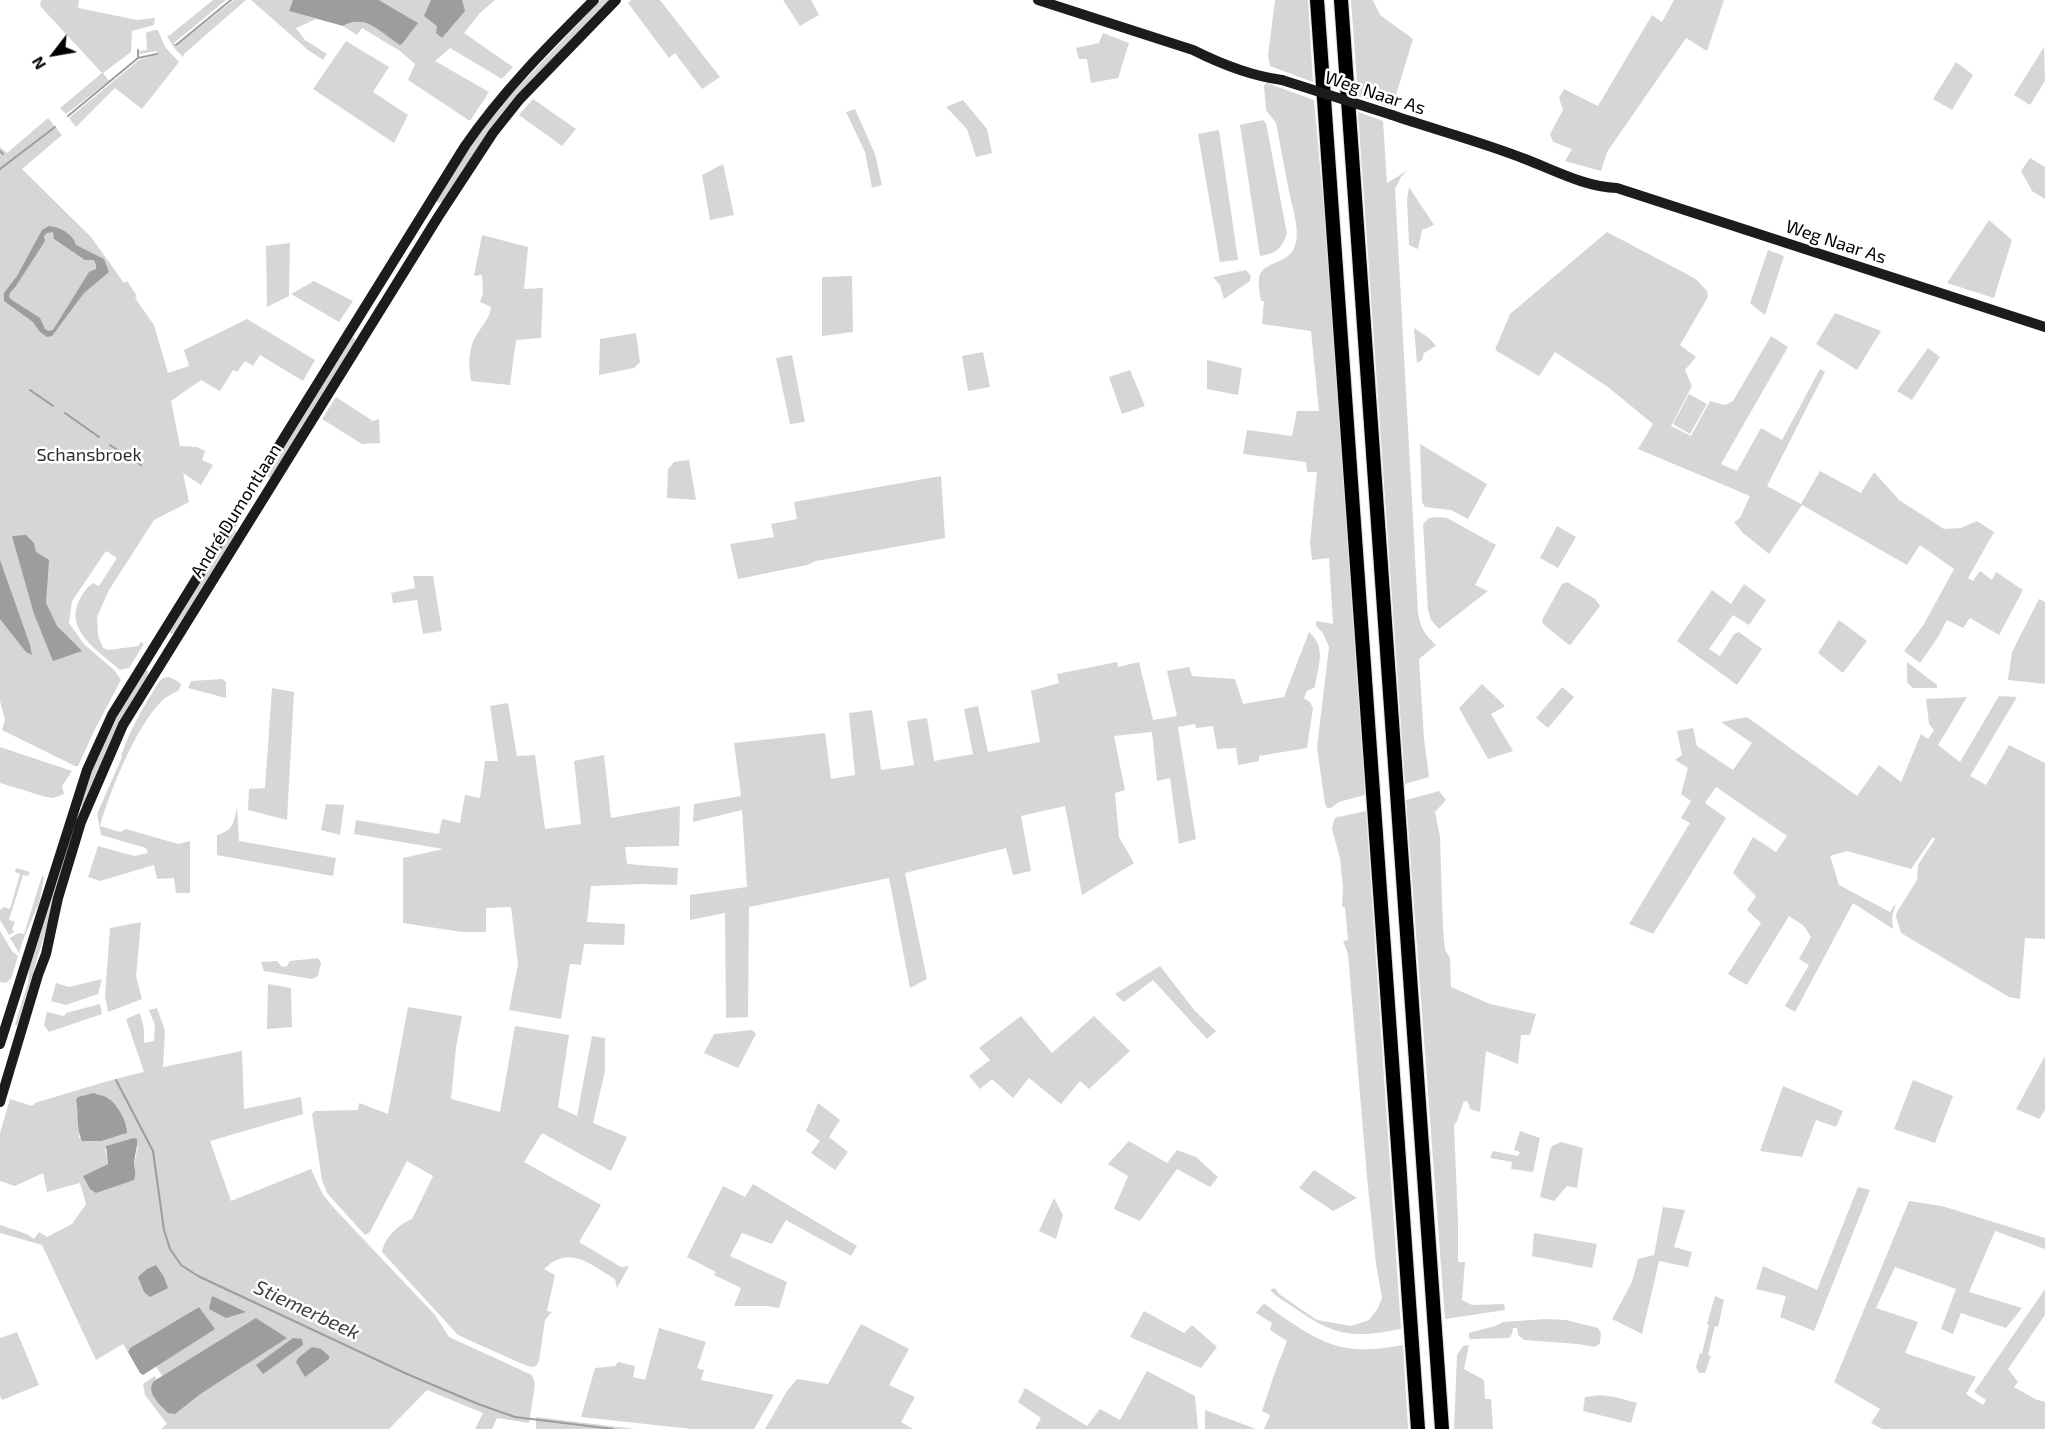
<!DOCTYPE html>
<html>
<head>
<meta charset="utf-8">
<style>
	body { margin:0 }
	#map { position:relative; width:2045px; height:1429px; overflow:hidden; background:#fff; font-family:"Exo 2",sans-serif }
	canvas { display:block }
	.north { position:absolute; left:24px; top:24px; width:60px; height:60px; -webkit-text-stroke:4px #fff; paint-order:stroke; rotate:239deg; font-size:16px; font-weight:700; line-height:24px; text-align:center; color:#000 }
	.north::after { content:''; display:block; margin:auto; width:21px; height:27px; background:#000; clip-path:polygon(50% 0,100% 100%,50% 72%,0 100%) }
</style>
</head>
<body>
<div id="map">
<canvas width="2045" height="1429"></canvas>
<div class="north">N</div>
</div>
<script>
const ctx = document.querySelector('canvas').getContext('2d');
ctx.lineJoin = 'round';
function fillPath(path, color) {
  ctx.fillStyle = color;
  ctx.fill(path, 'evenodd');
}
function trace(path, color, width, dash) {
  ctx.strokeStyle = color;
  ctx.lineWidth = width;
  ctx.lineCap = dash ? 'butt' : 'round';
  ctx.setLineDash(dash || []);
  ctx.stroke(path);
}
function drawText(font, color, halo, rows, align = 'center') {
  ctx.font = font + ' "Exo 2",sans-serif';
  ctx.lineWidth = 5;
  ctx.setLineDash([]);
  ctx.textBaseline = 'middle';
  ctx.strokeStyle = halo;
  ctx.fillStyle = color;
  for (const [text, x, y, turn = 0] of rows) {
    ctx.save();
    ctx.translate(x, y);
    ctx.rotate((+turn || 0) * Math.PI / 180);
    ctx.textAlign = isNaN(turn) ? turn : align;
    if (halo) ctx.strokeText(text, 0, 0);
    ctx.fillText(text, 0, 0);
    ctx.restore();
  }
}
const green = new Path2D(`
	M41,0H79L78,8L137,20L155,18L154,25L132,31L131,52L103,73L109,81L66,114L60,108L102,73L40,6Z
	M213,0H226L174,43L176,46L234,0H246L184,54L183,57L174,48L167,36L170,35Z
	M251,0H293L290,11L316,19L296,28L305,40L327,54L323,60L308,50Z
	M379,0H495L480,13L464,33L513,67L502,79L450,48L435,61L489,92L470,121L408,80L415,64L400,51L362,28L357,35L343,26C365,13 381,33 400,45L413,20Z
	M601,0H610L551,61L442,202L439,203L436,201L478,135L501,105Z
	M631,0H660L720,77L702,89L675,53L669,58L628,3Z
	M783,0H811L819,15L800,26Z
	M1275,0H1308L1313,82L1270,66L1268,56Z
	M1351,0H1373L1380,15L1413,39L1392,108L1358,96Z
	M1674,0H1724L1707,51L1686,38L1607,152L1601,171L1565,161L1572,149L1553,142L1550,134L1563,110L1559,98L1564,89L1598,106L1652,15L1662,22Z
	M154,30H158L165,47L179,62L142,109L115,88L76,127L69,118L139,60L158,55L156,51L140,54L139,51L147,50L146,33Z
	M1103,33L1129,43L1118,78L1091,83L1087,59H1079L1076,48L1099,43Z
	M346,41L389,67L373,92L408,115L394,143L313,89Z
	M2044,47L2045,81L2030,105L2014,95Z
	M1956,62L1973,75L1952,110L1933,99Z
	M1267,83L1314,100L1325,221L1365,795L1339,802L1331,808H1327L1325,804L1317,747L1329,647L1323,633L1316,626V621L1333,624L1329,558L1312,560L1310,543L1317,472H1307L1306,462L1243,454L1247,430L1292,436L1297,411H1319L1311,331L1262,324L1264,301H1261C1260,293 1258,285 1259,278C1262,259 1291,267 1296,242C1299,227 1293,210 1290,196C1285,172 1281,148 1276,123L1266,110L1264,85Z
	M533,99L576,129L562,146L519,115Z
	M963,100L987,129L992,153L976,157L967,129L946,107Z
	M855,109L875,154L882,185L872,188L865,152L846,112Z
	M1358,112L1383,121L1387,183L1408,170L1401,177L1395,189L1418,612C1420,628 1425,635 1436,645L1419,659L1424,739L1429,777L1405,784Z
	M48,118L62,135L22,169L91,237L124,283L127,281L137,296L135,298L154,325L168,373L189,366L184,350L247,319L315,360L303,381L260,355L253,366L245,361L237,372L233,370L220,391L201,380L171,401L180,446L197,447L205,451L202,460L213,465L201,485L183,473L189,502L154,520L109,590L97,617L98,636L103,648L109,650L138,646L141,642L144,644L129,668L120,670C101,653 64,631 79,601C82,594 87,587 93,583L99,586L117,558L106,551L72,601L69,623L84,644L115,671L121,680L96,727L78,766H75L2,730L5,720L0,701V147L7,153Z
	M1263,120L1266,123L1287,234C1280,250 1277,253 1260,256L1240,125Z
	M1219,130L1238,260L1220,262L1198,134Z
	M2030,158L2045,167V199L2032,191L2021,171Z
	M723,164L734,215L710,220L702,175Z
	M1409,187L1434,225L1422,230L1418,249L1409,245L1407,200Z
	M1989,220L2012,240L1994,298L1947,283Z
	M1607,232L1696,279L1707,291L1708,297L1680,345L1696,357L1685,370L1692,386L1671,426L1691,436L1710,401L1725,405L1733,401L1771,336L1788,347L1721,464L1737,471L1761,428L1782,440L1820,369L1825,372L1767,486L1801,504L1820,471L1861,493L1874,472L1899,500L1944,529L1961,528L1977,521L1994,532L1968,578L1973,581L1980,571L1992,580L1996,572L2023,590L1999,635L1970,618L1963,628L1947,620L1938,637L1920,663L1904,651L1924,624L1954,569L1920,545L1907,565L1802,505L1769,554L1743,533L1734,522L1740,518L1750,496L1638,449L1653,424L1608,387L1555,352L1539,376L1495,350L1510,314Z
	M482,235L528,247L524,289L543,288L541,338L516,340L510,385L471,381C469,367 468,355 473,342C478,329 490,320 491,307L480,302L483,293L482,275L474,276Z
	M290,243L289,296L267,307L266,246Z
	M1768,250L1784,256L1765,315L1750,303Z
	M1246,270L1251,276L1250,281L1224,299L1220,285L1213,277Z
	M852,276L853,332L822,336V277Z
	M314,281L353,301L339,322L291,294Z
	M1835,313L1881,331L1857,370L1816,344Z
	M1414,328L1429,338L1436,346L1424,353L1422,360L1417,363Z
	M636,333L640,362L634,368L599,375L600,339Z
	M353,337L356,341L271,478L264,475Z
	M1928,348L1940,357L1912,400L1897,391Z
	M983,352L990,387L968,391L962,356Z
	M792,355L805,422L790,424L776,358Z
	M1207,360L1242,368L1238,395L1207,389Z
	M1130,370L1145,406L1122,414L1109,377Z
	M1689,394L1707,404L1690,434L1673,424Z
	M336,397L373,421L379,419L380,443L362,444L322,419Z
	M1420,444L1487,484L1468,519L1451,510L1425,507L1422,502Z
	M689,460L696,500L667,498L668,469L674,462Z
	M941,476L945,538L816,561L807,565L738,579L730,544L774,537L771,524L797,519L794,502Z
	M1437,517L1447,518L1496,545L1475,585L1488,591L1439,629L1431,620L1428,610L1423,524L1429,518Z
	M1557,526L1576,537L1558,568L1540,558Z
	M233,529L237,533L175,633L171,634L168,631Z
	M413,576H433L442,631L423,634L417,600L393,603L391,593L415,588Z
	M1567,582L1595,599L1600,606L1571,644L1569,645L1543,624L1542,620L1562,584Z
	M1744,584L1766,600L1749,625L1733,615L1709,649L1720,656L1734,634L1739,632L1762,649L1737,685L1677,641L1712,590L1731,604Z
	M2039,599L2045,602V684L2008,680L2012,652Z
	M1839,620L1867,641L1843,673L1818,653Z
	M1309,632C1327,648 1318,665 1315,687L1307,691L1304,698L1310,702L1313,708L1307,748L1259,756V761L1238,765L1236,748L1217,749L1213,726L1196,728L1195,724L1178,727L1196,839L1179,844L1170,778L1157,781L1152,732L1114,736L1125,790L1115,793L1119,837L1134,863L1082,895L1065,806L1021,816L1031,871L1013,875L1006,848L905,873L927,979L910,988L889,878L749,907L748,1017L726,1018L725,913L690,920V895L747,887L742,810L693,822L694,804L741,796L734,743L825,733L831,779L855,775L849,713L872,710L881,770L914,765L907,721L927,718L934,761L973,754L964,709L978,706L988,752L1040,742L1031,691L1059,683L1057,674L1117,662L1118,667L1139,662L1153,720L1177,716L1167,671L1189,667L1192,676L1235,679L1243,704L1284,697Z
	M1907,662L1937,685V688H1913L1907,682Z
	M145,669L148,671V675L111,740L85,805L79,807L93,764L113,723Z
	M169,677L179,682L181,685L179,690C172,694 165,697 160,703C136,727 109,793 100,826L120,832L126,829L178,844L190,841V893H176L174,878L157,879L154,865L100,881L88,877L98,846L134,856L148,853L146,848L101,835L97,814L122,757L121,756C130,729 144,706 159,682L163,678Z
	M222,679L226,682V698L188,688L191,681Z
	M1482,684L1505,706L1491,714L1513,751L1488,759L1459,708Z
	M1562,687L1574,697L1548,728L1536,718Z
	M272,688L294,692L287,820L248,810L249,789L265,788Z
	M1999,696L2017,697L1970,776L1986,785L2009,745L2045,763V939L2025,938L2020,999L2009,997L1901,933L1896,916L1897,912L1917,880L1918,865L1935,839L1933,837L1911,869L1847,851L1830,856L1839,885L1890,912L1896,903L1892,917L1893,929L1853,903L1795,1012L1785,1006L1809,965L1799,959L1811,937L1804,926L1789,916L1747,985L1728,974L1761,923L1747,910L1756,896L1733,873L1753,837L1776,852L1787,836L1716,787L1705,803L1726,818L1653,934L1629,924L1690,823L1681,818L1691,801L1681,794L1688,768L1675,760L1682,755L1677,731L1693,728L1697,746L1733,770L1752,743L1721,722L1747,717L1857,796L1879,765L1901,782L1921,734L1928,739L1934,730L1929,724L1926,699L1967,697L1938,745L1960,762Z
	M508,703L517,756L535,755L545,829L581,824L574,761L604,755L611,818L680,806L679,846L625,847L627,864L678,868L677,885L642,884L591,886L587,922L625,924L624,945L584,944L581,965L570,964L561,1019L509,1010L518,964L511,907L486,908V932H462L403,923V858L443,849L354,834L356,820L439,834L442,819L460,823L465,795L480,798L485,761H498L490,706Z
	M0,747L72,771L62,786L64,794L53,798L46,797L0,783Z
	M1439,791L1446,800L1435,812L1440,837L1443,928L1445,950L1450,958L1451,987L1490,1004L1536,1014L1530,1035H1521L1518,1064L1486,1051L1480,1112L1470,1109L1468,1102L1464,1101L1457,1121L1454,1125L1458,1222V1262H1465L1462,1300L1472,1305L1504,1304L1505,1310L1445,1319L1406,800Z
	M326,804L344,805L340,835L321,830Z
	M237,807L239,841L336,858L333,876L217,855V835C233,831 234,822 237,807Z
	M1366,811L1401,1329C1354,1338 1336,1337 1296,1309C1288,1303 1276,1297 1270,1290L1275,1288L1279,1294L1317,1320L1351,1326L1369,1320L1378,1308L1382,1298L1376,1264L1367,1177L1348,954L1343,941L1348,940L1345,907H1342L1343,888L1340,858L1332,829L1334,820L1338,816L1339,817Z
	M70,840L53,896V906L17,1026L15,1024L28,983L29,968Z
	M16,868L30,872L28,876L23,875L9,920L15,922L12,929L14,932L9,935L0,920V910L4,907L10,909L20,874L15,872Z
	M42,876L44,877L39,903L23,940L19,953L10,938L19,933L24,934Z
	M141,922L136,976L142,999L108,1012L105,996L110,928Z
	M0,931L12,951L18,956L11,979L6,983L0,982Z
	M318,958L321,963L318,976L312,979L264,971L261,962L277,961L282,967L287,966L290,961Z
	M1160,966L1195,1011L1216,1031L1207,1039L1153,980L1124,1002L1115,994Z
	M102,979L98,994L66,1005L51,1001L56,983L69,987Z
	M268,984L291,988L292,1027L267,1029Z
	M100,1004L102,1014L49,1032L44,1025L47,1012L64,1016L66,1013Z
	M408,1007L462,1016L456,1047L451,1099L500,1112L515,1026L569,1035L558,1107L577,1116L592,1036L605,1038V1071L593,1123L627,1137L611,1171L542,1133L524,1162L601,1205L579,1242L621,1267L629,1266L617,1288L615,1279C590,1264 569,1244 544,1269L555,1275L547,1311L552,1312L545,1320L539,1361L536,1366L531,1367L520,1363L458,1335L382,1252C385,1237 398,1225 412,1219L433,1176L407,1161L370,1232L365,1235L327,1193L322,1180L312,1114L315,1111L358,1110L359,1103L388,1114Z
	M157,1008L165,1031L163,1067L242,1051L244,1109L301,1097L303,1114L210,1141L231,1201L311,1169L322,1193L331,1205L435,1315L449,1337L532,1375L535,1384L529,1423L497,1418L492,1429H475L483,1413L427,1390L389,1429H161L167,1424L145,1395L143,1384L155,1376L156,1379L154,1381L175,1414L202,1393L286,1338L257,1319L162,1376L156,1366L214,1329L199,1307L130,1348L128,1352L123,1344L96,1360L42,1245L0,1233V1225L27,1234L34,1239L39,1232L47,1237L72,1224L86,1204L80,1183L47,1192L43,1173L15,1186L0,1181V1133L10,1099L32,1106L35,1103C72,1092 107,1080 144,1072L126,1019L140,1013L144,1029V1043L154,1041L155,1025L149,1010ZM97,1096L108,1097L119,1111L127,1127L123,1135L79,1138C80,1126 79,1112 76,1100ZM138,1146L134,1164L83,1176L108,1164L105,1149Z
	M1021,1016L1052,1053L1094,1016L1130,1051L1089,1089L1080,1081L1061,1104L1029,1078L1013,1098L992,1079L980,1089L969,1076L990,1060L979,1048Z
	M752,1030L756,1034L738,1068L704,1053L714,1034Z
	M2045,1056V1110L2039,1119L2016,1109Z
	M1913,1080L1953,1096L1935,1143L1894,1129Z
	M1783,1086L1843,1111L1836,1127L1816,1120L1802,1157L1760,1151Z
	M818,1103L840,1120L829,1137L848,1152L835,1170L811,1153L820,1141L806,1131Z
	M1520,1131L1540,1138L1533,1172L1511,1169L1512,1162L1490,1158L1493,1151L1518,1156L1520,1152L1514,1150Z
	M1129,1141L1167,1163L1177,1150L1196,1157L1218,1177L1210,1187L1177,1169L1140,1221L1114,1209L1128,1176L1108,1164Z
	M1561,1142L1583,1148L1577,1188L1567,1186L1554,1201L1540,1197L1550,1150L1552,1146Z
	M1314,1170L1357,1198L1333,1211L1299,1188Z
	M753,1184L857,1246L851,1256L786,1220L772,1244L742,1233L730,1256L787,1282L779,1308L767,1306H734L741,1288L714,1275L716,1272L687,1257L723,1186L745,1197Z
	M1858,1187L1870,1190L1814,1331L1780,1317L1786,1296L1756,1289L1763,1266L1817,1290Z
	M1054,1198L1063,1215L1056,1239L1039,1231Z
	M1909,1201L1942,1206L2045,1238V1249L1995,1231L1969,1292L2022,1308L2006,1328L1961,1313L1953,1334L1941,1329L1956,1289L1895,1267L1876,1308L1918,1322L1905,1353L1976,1377L1966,1394L1983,1405L1986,1400L1974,1392L2045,1289V1315L2008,1369L2018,1382L2014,1387L2035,1399L2045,1402V1429H1882L1871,1423L1880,1409L1834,1382Z
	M1663,1207L1685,1210L1674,1247L1692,1252L1688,1267L1659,1261L1642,1334L1612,1319L1632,1282L1638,1259L1654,1255Z
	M1534,1233L1597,1244L1592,1268L1532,1256Z
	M1715,1296L1724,1300L1718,1327L1715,1326L1708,1355L1711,1356L1705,1373H1699L1696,1367L1700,1353H1702L1709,1325L1707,1324Z
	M1265,1304C1274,1311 1283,1317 1292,1323C1332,1350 1355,1354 1403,1345L1408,1429H1264L1270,1415L1262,1411L1275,1372L1287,1341L1270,1330L1272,1323L1256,1313L1262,1305Z
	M1144,1311L1184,1333L1192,1325L1217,1347L1201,1368L1130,1337Z
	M1546,1319L1566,1320L1598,1328L1601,1333L1600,1343L1595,1347L1578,1344L1524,1340L1518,1335L1517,1328H1513L1512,1334L1509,1338L1470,1339L1469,1337V1333C1480,1329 1495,1328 1503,1322Z
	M861,1324L909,1349L889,1385L915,1397L901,1422L913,1429H765L787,1391L797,1379L828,1384Z
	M659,1328L706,1342L697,1368L704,1370L701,1380L774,1395L754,1429H692L581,1417L595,1368L615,1366L618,1362L635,1366L633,1377L645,1380Z
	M17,1332L39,1385L2,1400L0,1396V1338Z
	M1469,1345L1464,1369L1484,1380L1485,1399H1491L1493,1429H1454L1457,1355L1463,1346Z
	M1147,1371L1195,1396L1198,1429H1035L1041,1418L1018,1402L1025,1388L1087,1426L1100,1409L1120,1420Z
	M1600,1395L1615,1397L1637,1403L1631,1423L1583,1411L1585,1397Z
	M1205,1410L1256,1429H1205Z
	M536,1417L635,1429H536Z`);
const water = new Path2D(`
	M293,0H379L418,23L402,44L400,45C381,33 365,13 343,26L289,11Z
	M431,0H462L465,11L442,38L436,33L437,26L424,16Z
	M49,226C60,227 73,234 76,245L104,259L109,272L84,293L52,336L47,337L39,331L33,322L4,301V293L17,276L42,230ZM53,232L54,239L85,260H94L96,265V269L89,272L53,330L48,331L45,329L40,318L12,300L9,297L10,293L16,286L45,241L44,236L47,233Z
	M26,535L34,543L36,552L49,560L46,603L57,626L82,651L53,661L34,614L12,536Z
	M0,560L30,645L32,655L26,652L0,619Z
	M94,1093C99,1096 105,1095 108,1098C117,1104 128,1123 127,1133L101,1141H82C76,1129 79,1113 76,1100L78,1097Z
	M134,1138L137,1139C138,1148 134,1156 134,1165C135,1171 136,1173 134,1180L96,1193L90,1189L83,1176L108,1164L106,1146Z
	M156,1265L164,1277L168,1288L150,1297L144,1292L138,1277L147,1269Z
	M212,1296L246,1312L226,1318L209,1309Z
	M199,1307L215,1329L143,1375L140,1373L128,1352L130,1348Z
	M256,1318L287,1338L202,1393L175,1414L168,1413C160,1404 145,1393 154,1381Z
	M293,1338L302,1339L303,1345L263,1374L256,1365Z
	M312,1347L321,1349L329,1356V1359L305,1377L296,1362L298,1358Z`);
const stream = new Path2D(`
	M176,45L231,0
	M138,58V50
	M68,116L138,58L157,54
	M0,151L3,154
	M0,169L55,127
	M30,390L53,406
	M65,413L99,437
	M110,445L141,465
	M116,1080L153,1151L164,1230L170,1249L181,1265L198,1276L407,1374L478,1404L515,1417L613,1429`);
const secondary = new Path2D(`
	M1038,0L1193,50C1221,64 1251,76 1282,80
	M1392,115C1436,130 1482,142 1525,159C1554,170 1585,187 1617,188L2045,327
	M0,1044L87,770L112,715L465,146C502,92 548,46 594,0
	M0,1102L38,975L46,954L58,898L81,822L123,725L438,217L493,133L520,99L616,0`);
const motorway = new Path2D(`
	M1317,0L1418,1429
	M1341,0L1442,1429`);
const secondaryBridge = new Path2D(`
	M1282,80L1392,115`);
const streetNames = [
	["Weg Naar As",1375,93,18],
	["Weg Naar As",1836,242,18],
	["André Dumontlaan",236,511,-58]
];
const parkNames = [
	["Schansbroek",89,455]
];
const waterNames = [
	["Stiemerbeek",307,1310,25]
];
fillPath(green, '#d6d6d6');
fillPath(water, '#9d9d9d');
trace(stream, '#9d9d9d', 2);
trace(motorway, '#dbdbdb', 16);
trace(secondary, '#1c1c1c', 10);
trace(motorway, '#000', 14);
trace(secondaryBridge, '#1c1c1c', 10);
drawText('18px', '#000', '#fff', streetNames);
drawText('18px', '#2d2d2d', '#fff', parkNames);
drawText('italic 20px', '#3e3e3e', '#fff', waterNames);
</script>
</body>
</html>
